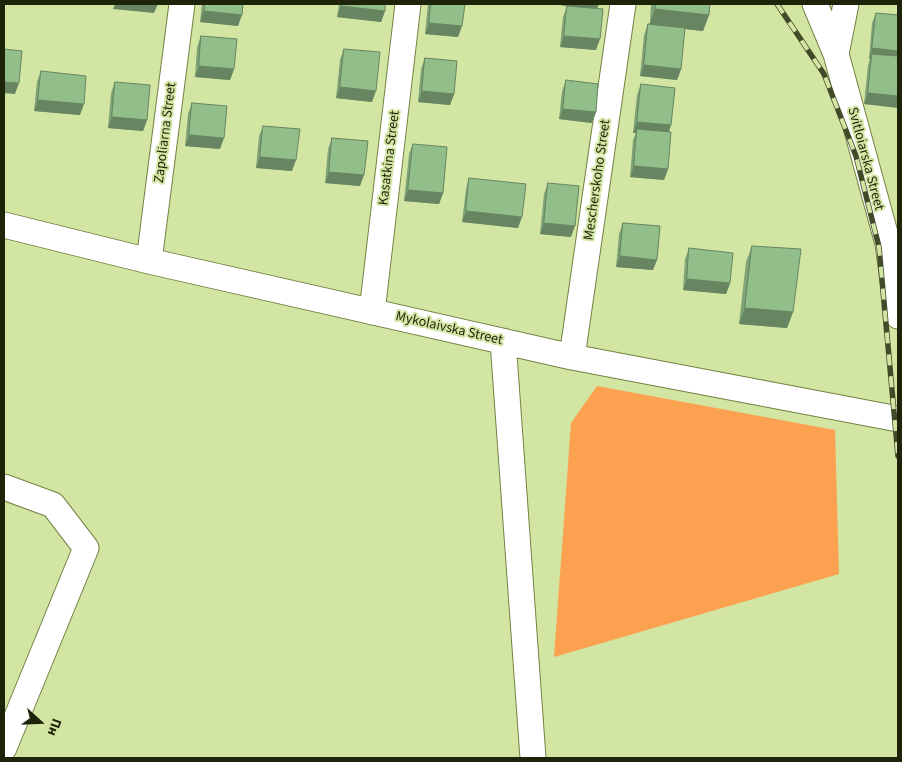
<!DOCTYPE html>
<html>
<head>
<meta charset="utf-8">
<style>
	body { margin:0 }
	#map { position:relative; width:902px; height:762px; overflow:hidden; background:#d3e5a3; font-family:"Source Sans 3",sans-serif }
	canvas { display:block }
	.frame { position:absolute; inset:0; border:5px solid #1e240a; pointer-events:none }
	.north { position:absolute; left:15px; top:697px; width:50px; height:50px; -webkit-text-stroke:4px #d3e5a3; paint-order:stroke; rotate:110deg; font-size:14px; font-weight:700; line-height:20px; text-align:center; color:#1e240a }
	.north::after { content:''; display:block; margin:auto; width:18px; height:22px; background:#1e240a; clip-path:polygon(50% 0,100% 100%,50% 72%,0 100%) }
</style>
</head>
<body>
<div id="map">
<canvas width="902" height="762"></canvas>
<div class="frame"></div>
<div class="north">Пн</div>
</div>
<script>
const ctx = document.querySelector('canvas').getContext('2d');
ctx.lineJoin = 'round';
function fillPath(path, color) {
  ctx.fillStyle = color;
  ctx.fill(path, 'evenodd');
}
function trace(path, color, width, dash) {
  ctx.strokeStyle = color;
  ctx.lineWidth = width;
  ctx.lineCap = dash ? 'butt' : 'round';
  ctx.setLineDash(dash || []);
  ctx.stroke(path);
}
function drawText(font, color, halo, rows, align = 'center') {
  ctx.font = font + ' "Source Sans 3",sans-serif';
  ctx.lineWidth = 4;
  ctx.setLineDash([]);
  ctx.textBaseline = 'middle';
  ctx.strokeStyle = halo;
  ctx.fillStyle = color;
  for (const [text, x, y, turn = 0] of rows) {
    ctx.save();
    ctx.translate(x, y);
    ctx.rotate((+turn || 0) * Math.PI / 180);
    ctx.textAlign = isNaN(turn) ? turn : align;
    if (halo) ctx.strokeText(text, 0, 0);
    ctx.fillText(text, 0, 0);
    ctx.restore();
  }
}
const green = new Path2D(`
	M597,386L835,430L839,574L554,657L571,423Z`);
const minor = new Path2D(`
	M815,4L836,54
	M846,4L836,54L888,244L898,316
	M4,225L149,261L572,357L898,419
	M149,261L182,4
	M372,312L408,4
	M503,341L533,758
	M572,357L623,4
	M4,487L53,505L86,548L4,748`);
const rail = new Path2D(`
	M777,4L824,74L856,156L879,247L898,456`);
const wall = new Path2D(`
	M202,4H243L238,26L200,22Z
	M339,4H385V11L381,22L337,17Z
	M428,4H465L462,26L458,37L425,34Z
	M550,4H599L597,9L596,50L560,47L563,17L567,6Z
	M651,4H710L709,15L703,31L684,29L681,69L677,80L640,76L644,35L648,24H650Z
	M876,13L898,15V107L864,104L868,65L870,59H869L872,23Z
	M201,36L234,69L230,80L195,77L197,47Z
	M344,49L372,102L336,98L340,60Z
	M425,58L454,94L450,105L418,102L421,69Z
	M41,71L80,115L34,111L37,82Z
	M566,80L596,112L592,123L559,119L562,91Z
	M115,82L147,120L143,131L108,128L111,93Z
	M641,84L671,125L669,132L668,169L664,180L630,177L633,140L636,133H633L637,95Z
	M192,103L220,149L185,146L188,114Z
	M263,126L292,171L256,168L259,136Z
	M332,138L360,186L325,183L328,149Z
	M413,144L443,193L439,204L404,201L409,154Z
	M469,178L518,228L462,222L466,189Z
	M548,183L571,237L540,234L544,194Z
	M623,223L653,270L616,267L619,234Z
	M752,246L793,312L787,328L739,324L746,262Z
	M689,248L730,283L726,294L683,290L685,259Z`);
const shadedWall = new Path2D(`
	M115,4H158L154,13L113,9Z
	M550,4H599L597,9Z
	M341,6L385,11L381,22L337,17Z
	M655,9L709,15L703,31L649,25Z
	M204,11L242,15L238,26L200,22Z
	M429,23L462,26L458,37L425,34Z
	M564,36L600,39L596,50L560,47Z
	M872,48L898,51V62L872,54L870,59H869Z
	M644,65L681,69L677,80L640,76Z
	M199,66L234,69L230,80L195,77Z
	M4,82L19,83L15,94L4,93Z
	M340,87L376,91L372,102L336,98Z
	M422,91L454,94L450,105L418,102Z
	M868,93L898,96V108L864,104Z
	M38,100L84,104L80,115L34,111Z
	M563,109L596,112L592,123L559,119Z
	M112,117L147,120L143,131L108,128Z
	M637,122L671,125L667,136L637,129L636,133H633Z
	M189,135L224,138L220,149L185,146Z
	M260,157L296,160L292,171L256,168Z
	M634,166L668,169L664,180L630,177Z
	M329,172L364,175L360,186L325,183Z
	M408,190L443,193L439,204L404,201Z
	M466,211L522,217L518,228L462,222Z
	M544,223L575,226L571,237L540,234Z
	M620,256L657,260L653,270L616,267Z
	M687,279L730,283L726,294L683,290Z
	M745,308L793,312L787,328L739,324Z`);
const building = new Path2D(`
	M205,4H243L242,15L204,11Z
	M342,4H385V11L341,6Z
	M431,4H465L462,26L429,23Z
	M656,4H710L709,15L655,9Z
	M567,6L603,9L600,39L564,36Z
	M876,13L898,15V51L872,48Z
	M648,24L685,28L681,69L644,65Z
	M201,36L237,39L234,69L199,66Z
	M4,49L22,51L19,83L4,82Z
	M344,49L380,52L376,91L340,87Z
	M872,54L898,56V96L868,93Z
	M425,58L457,61L454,94L422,91Z
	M41,71L86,76L84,104L38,100Z
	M566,80L598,84L596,112L563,109Z
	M115,82L150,85L147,120L112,117Z
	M641,84L675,88L671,125L637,122Z
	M192,103L227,106L224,138L189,135Z
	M263,126L300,129L296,160L260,157Z
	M637,129L671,132L668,169L634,166Z
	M332,138L368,141L364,175L329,172Z
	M413,144L447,147L443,193L408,190Z
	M469,178L526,184L522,217L466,211Z
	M548,183L579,186L575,226L544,223Z
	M623,223L660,226L657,260L620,256Z
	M752,246L801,249L793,312L745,308Z
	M689,248L733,253L730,283L687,279Z`);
const streetNames = [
	["Zapoliarna Street",166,133,-83],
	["Kasatkina Street",390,158,-83],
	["Svitloiarska Street",865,159,75],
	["Mescherskoho Street",598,180,-82],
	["Mykolaivska Street",449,329,13]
];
fillPath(green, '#fba150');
trace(minor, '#738244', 27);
trace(minor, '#fff', 25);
trace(rail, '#424b29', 5.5);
trace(rail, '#d3e5a3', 4, [11]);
fillPath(wall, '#7ea376');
fillPath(shadedWall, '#668560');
fillPath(building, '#92be89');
trace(building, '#668560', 1);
drawText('14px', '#1e240a', '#d3e5a3', streetNames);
</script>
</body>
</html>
